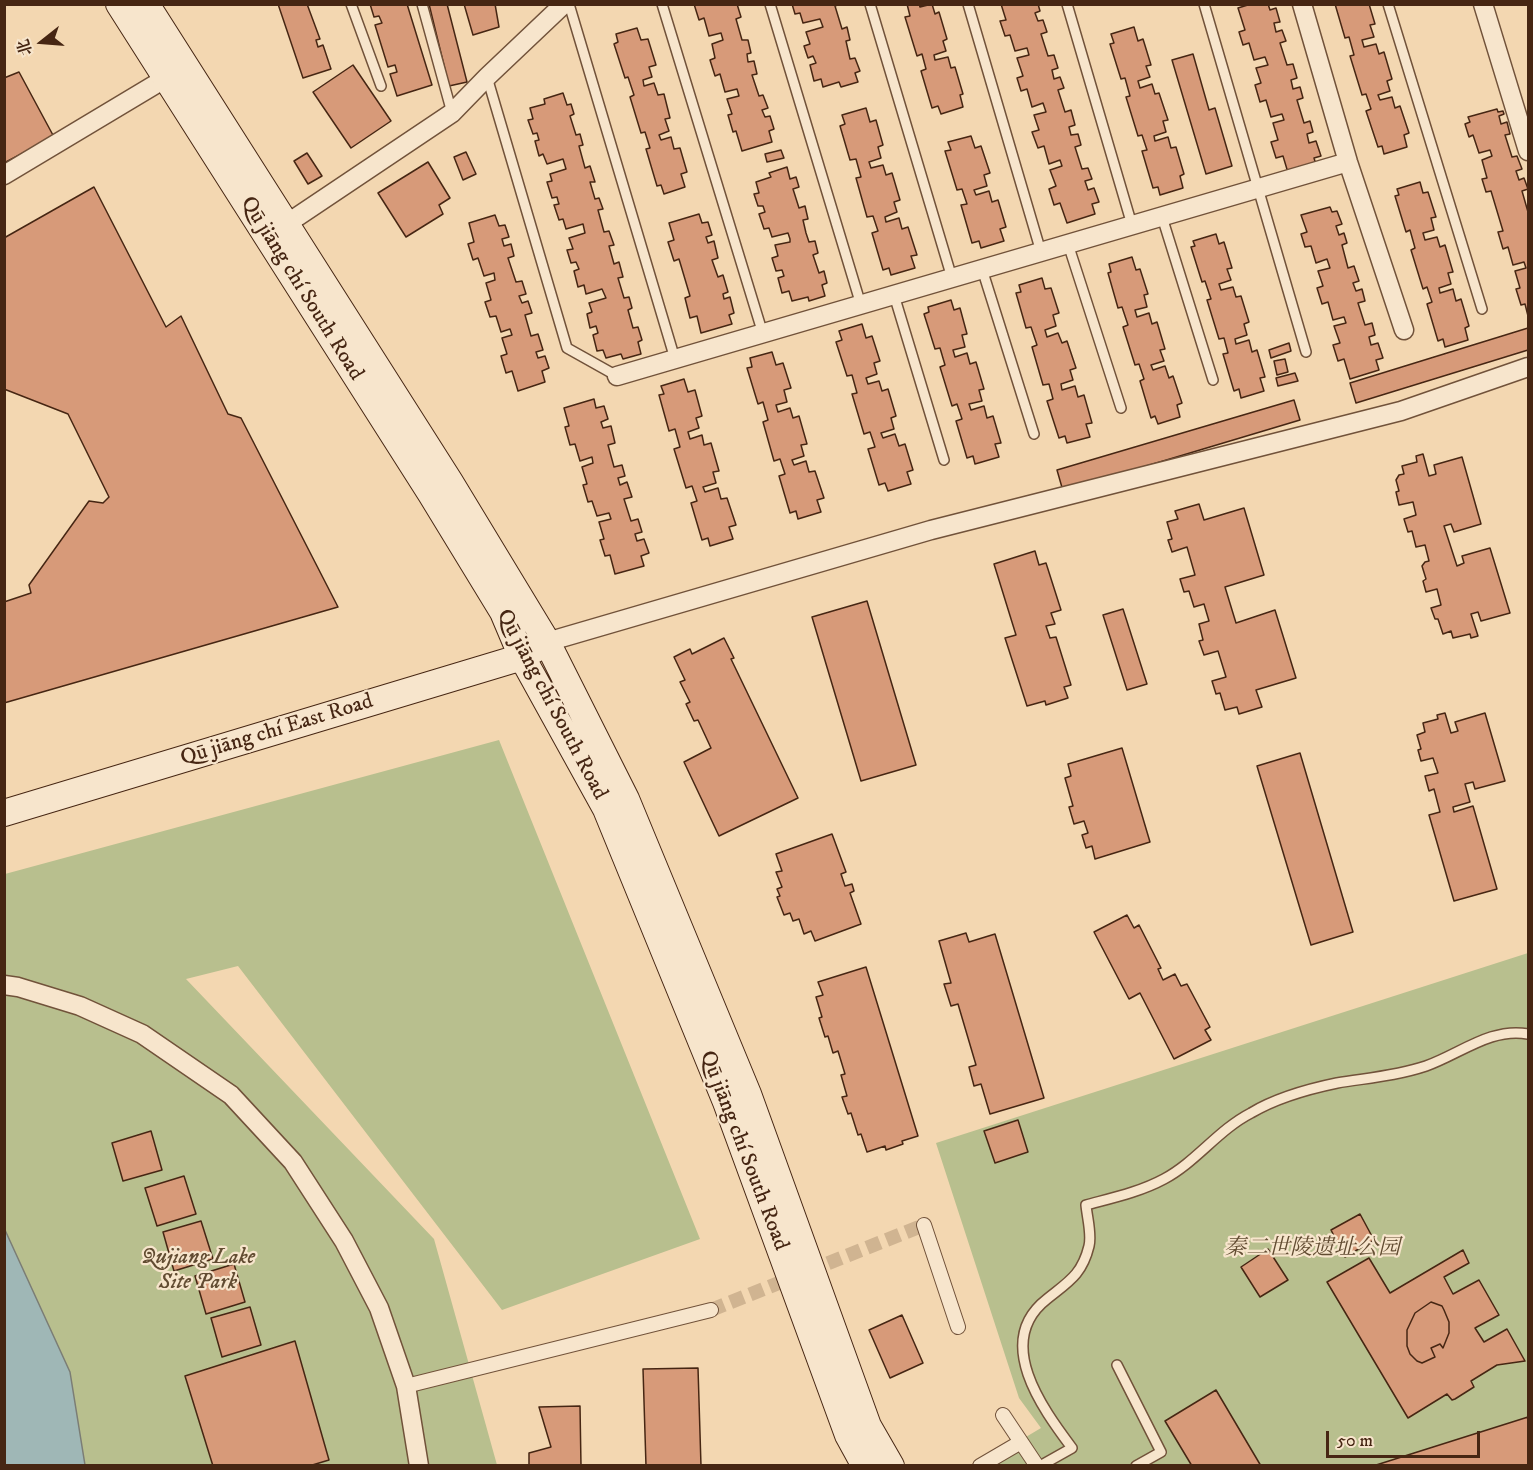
<!DOCTYPE html>
<html>
<head>
<meta charset="utf-8">
<style>
	body { margin:0 }
	#map { position:relative; width:1533px; height:1470px; overflow:hidden; background:#f3d7b1; font-family:"IM FELL DW Pica","Noto Serif SC",serif }
	canvas { display:block }
	.frame { position:absolute; inset:0; border:6px solid #462613; pointer-events:none }
	.north { position:absolute; left:12px; top:12px; width:60px; height:60px; -webkit-text-stroke:4px #f7e5cc; paint-order:stroke; rotate:253deg; font-size:16px; font-weight:700; line-height:24px; text-align:center; color:#462613 }
	.north::after { content:''; display:block; margin:auto; width:21px; height:27px; background:#462613; clip-path:polygon(50% 0,100% 100%,50% 72%,0 100%) }
	.scale { position:absolute; left:1326px; top:1431px; width:154px; height:27px; box-sizing:border-box; border:3px solid #462613; border-top:0; padding-left:8px; font-size:18px; line-height:21px; white-space:nowrap; color:#462613; -webkit-text-stroke:4px #f7e5cc; paint-order:stroke }
</style>
</head>
<body>
<div id="map">
<canvas width="1533" height="1470"></canvas>
<div class="frame"></div>
<div class="north">北</div>
<div class="scale">50 m</div>
</div>
<script>
const ctx = document.querySelector('canvas').getContext('2d');
ctx.lineJoin = 'round';
function fillPath(path, color) {
  ctx.fillStyle = color;
  ctx.fill(path, 'evenodd');
}
function trace(path, color, width, dash) {
  ctx.strokeStyle = color;
  ctx.lineWidth = width;
  ctx.lineCap = dash ? 'butt' : 'round';
  ctx.setLineDash(dash || []);
  ctx.stroke(path);
}
function drawText(font, color, halo, rows, align = 'center') {
  ctx.font = font + ' "IM FELL DW Pica","Noto Serif SC",serif';
  ctx.lineWidth = 4.5;
  ctx.setLineDash([]);
  ctx.textBaseline = 'middle';
  ctx.strokeStyle = halo;
  ctx.fillStyle = color;
  for (const [text, x, y, turn = 0] of rows) {
    ctx.save();
    ctx.translate(x, y);
    ctx.rotate((+turn || 0) * Math.PI / 180);
    ctx.textAlign = isNaN(turn) ? turn : align;
    if (halo) ctx.strokeText(text, 0, 0);
    ctx.fillText(text, 0, 0);
    ctx.restore();
  }
}
const green = new Path2D(`
	M499,740L700,1239L502,1310L238,966L186,979L434,1239L497,1465L5,1466V874Z
	M1528,953V1465H999L994,1456L1041,1428L1019,1398L936,1143Z`);
const water = new Path2D(`
	M5,1230L70,1372L85,1465H5Z`);
const building = new Path2D(`
	M278,4H307L320,39L316,40L318,47L323,45L331,69L303,78Z
	M370,4H407L432,85L397,96L390,74L397,72L395,65L388,67L375,25L382,23L379,16L374,17Z
	M429,4H447L467,82L449,86Z
	M464,4H495L499,27L473,35Z
	M694,4H737L741,17L736,19L742,40H748L751,53L747,54L748,62L754,61L757,74L752,75L759,96L763,95L768,108L762,110L765,117L770,116L774,129L769,131L772,142L742,151L736,131L733,132L728,115L732,114L727,99L739,96L737,89L725,92L720,74L715,76L710,60L715,58L712,44L723,40L721,33L709,36L704,18L699,20Z
	M792,4H840L835,6L842,29L847,27L850,40L846,41L850,59L855,58L860,71L855,73L858,82L841,87L839,82L823,87L821,79L814,81L810,65L816,63L813,56L808,58L804,46L810,44L806,32L823,27L820,19L803,23L800,13L795,14Z
	M907,4H919L920,7L932,4L935,14L939,12L947,39L943,41L946,51L934,55L935,60L948,57L951,68L955,67L963,94L960,95L963,107L941,114L938,106L932,108L921,71L926,69L922,54L917,56L905,17L910,16Z
	M1001,4H1038L1040,11L1035,13L1038,21L1043,20L1047,32L1041,34L1048,56L1054,55L1058,68L1052,70L1054,79L1060,77L1064,88L1058,90L1065,112L1071,110L1075,125L1069,127L1071,135L1078,134L1081,145L1075,147L1082,169L1088,168L1092,179L1085,181L1088,190L1094,188L1099,202L1092,204L1095,214L1067,223L1060,203L1054,205L1049,189L1056,186L1050,170L1062,166L1060,160L1049,164L1044,146L1038,148L1032,132L1039,130L1034,115L1046,112L1043,103L1032,107L1027,89L1021,91L1017,78L1023,76L1017,58L1029,55L1027,48L1015,51L1010,35L1005,36L1000,21L1006,20Z
	M1251,4H1268L1270,10L1276,8L1280,22L1274,23L1276,32L1282,30L1286,41L1280,43L1287,65L1293,64L1297,78L1291,80L1293,89L1300,87L1303,98L1297,100L1304,123L1310,121L1313,132L1307,134L1309,143L1316,141L1321,156L1314,158L1317,168L1289,176L1283,156L1276,158L1271,142L1278,140L1273,123L1284,120L1282,114L1271,117L1266,100L1260,102L1255,85L1261,83L1256,68L1268,65L1265,57L1254,60L1249,43L1243,45L1239,32L1245,30L1238,8Z
	M1335,4H1369L1375,24L1370,25L1374,37L1362,40L1364,47L1376,44L1379,54L1384,52L1392,79L1387,81L1390,91L1378,95L1380,100L1392,97L1395,108L1400,106L1409,133L1404,135L1407,147L1384,154L1382,146L1378,147L1366,111L1371,109L1366,94L1362,95L1350,56L1354,55L1349,37L1345,38Z
	M1134,27L1138,41L1143,39L1151,65L1146,66L1150,77L1138,81L1140,88L1152,84L1155,94L1159,93L1168,120L1163,121L1166,132L1154,136L1155,141L1168,137L1171,148L1176,147L1184,174L1180,176L1183,188L1160,195L1158,187L1153,188L1142,151L1147,150L1142,135L1138,136L1126,97L1130,96L1125,78L1121,79L1110,44L1114,43L1111,34Z
	M637,28L641,40L648,39L656,65L649,67L652,77L643,80L644,86L654,83L658,95L664,94L670,118L665,119L669,131L659,135L661,140L671,137L674,149L680,148L687,172L681,174L685,187L664,194L661,185L657,186L646,149L650,148L645,132L641,133L630,97L634,95L628,77L625,78L614,44L618,42L616,34Z
	M1193,54L1209,110L1215,108L1232,166L1206,174L1172,60Z
	M353,65L391,121L351,148L313,92Z
	M19,72L54,137L4,163V78Z
	M563,93L567,105L571,104L574,114L570,116L576,135L580,134L583,145L579,146L585,168L590,166L595,182H590L595,199L599,198L603,209L598,210L604,232L609,231L614,245L609,246L614,264L619,262L623,277L618,278L624,298L629,297L632,308L628,310L633,328L638,327L642,340L638,342L641,354L623,359L621,354L606,358L603,350L597,351L593,335L598,333L596,326L590,328L587,314L592,312L589,303L606,298L602,289L586,294L584,285L578,287L574,271L579,269L576,262L571,263L567,250L573,249L569,238L585,233L583,224L566,229L563,219L559,220L554,205L559,204L558,201L557,197L552,198L547,182L552,181L550,174L566,169L563,159L547,164L543,154L539,156L535,141L539,140L537,133L533,134L528,120L533,119L530,108L545,104L544,99Z
	M866,108L870,122L876,120L883,145L878,147L881,158L869,162L871,168L883,165L886,175L892,173L900,200L894,202L897,212L885,217L886,222L899,218L902,229L908,227L917,255L911,256L915,268L891,275L889,268L883,270L872,233L878,231L873,216L867,217L856,178L861,177L856,159L850,160L840,126L845,124L842,115Z
	M1497,109L1498,112L1503,111L1504,114L1499,116L1501,124L1507,122L1510,134L1505,135L1512,157L1517,156L1522,169L1516,171L1519,180L1524,178L1528,189L1522,191L1528,212V316L1525,304L1521,305L1516,289L1520,288L1515,271L1526,268L1524,262L1513,265L1508,247L1503,249L1498,232L1503,231L1491,191L1486,192L1482,179L1487,178L1482,160L1492,156L1490,150L1479,153L1473,135L1469,137L1465,124L1470,122L1468,117Z
	M971,136L975,148L981,146L990,173L984,175L987,186L974,190L976,195L989,191L992,202L998,200L1006,227L1000,229L1004,241L981,248L979,241L972,243L961,205L967,204L962,189L957,190L945,151L951,150L948,142Z
	M781,150L784,158L767,162L765,154Z
	M466,152L476,174L463,180L454,157Z
	M307,153L322,176L308,184L294,161Z
	M428,162L450,198L439,205L443,214L406,237L378,193Z
	M787,167L790,179L796,177L799,187L793,189L799,208L805,206L808,219L803,220L806,233L809,242L815,241L818,253L813,255L819,273L824,271L827,283L822,285L825,296L809,301L808,297L792,301L789,291L782,293L778,278L784,276L782,270L776,271L772,258L778,256L775,245L790,242V239L788,233L772,237L769,228L764,229L759,214L765,212L763,206H758L754,194L759,193L756,182L771,177L769,173Z
	M1420,182L1423,193L1428,192L1436,217L1431,218L1434,230L1423,233L1425,240L1437,237L1440,247L1445,245L1453,272L1448,273L1451,284L1439,288L1440,293L1453,289L1456,301L1461,299L1469,326L1465,328L1468,340L1445,347L1443,339L1438,341L1427,304L1432,302L1427,287L1423,289L1411,250L1415,248L1410,230L1406,232L1395,196L1399,195L1397,189Z
	M94,187L166,327L181,316L228,414L241,418L338,607L4,703V602L31,593L29,585L89,501L103,503L109,497L68,414L4,389V238Z
	M1330,207L1332,212L1337,211L1342,224L1336,226L1339,235L1344,233L1347,243L1342,245L1348,268L1354,266L1359,281L1353,283L1356,291L1362,289L1365,301L1358,303L1365,325L1372,323L1375,335L1369,337L1371,345L1378,343L1383,358L1376,360L1379,370L1350,379L1344,359L1338,361L1333,345L1340,343L1334,326L1346,323L1344,317L1333,320L1328,302L1322,304L1317,288L1323,286L1318,271L1330,268L1327,259L1316,263L1311,246L1305,247L1301,234L1307,232L1301,215Z
	M699,214L702,223L708,222L712,235L706,237L708,243L714,241L718,258L712,260L718,277L723,275L728,292L723,294L724,299L730,297L734,313L729,315L732,324L701,333L697,316L690,318L685,298L690,296L679,259L674,261L668,242L674,240L669,223Z
	M495,215L499,226L505,225L509,237L502,239L504,246L511,244L514,256L508,258L516,282L522,281L526,294L519,296L522,303L528,301L532,313L525,315L531,336L538,334L543,350L536,352L538,358L545,356L549,368L542,371L545,382L518,391L512,371L506,373L501,356L507,354L502,338L512,335L510,329L501,332L496,316L490,317L485,302L491,300L486,283L495,280L494,273L484,276L478,258L473,260L468,244L474,242L469,223Z
	M1216,234L1219,244L1224,242L1232,268L1227,269L1231,280L1219,284L1221,290L1233,287L1236,297L1241,296L1249,322L1244,324L1247,335L1235,339L1236,344L1249,340L1252,352L1257,350L1265,377L1260,378L1264,391L1241,398L1239,389L1234,391L1223,354L1228,353L1224,338L1219,339L1207,300L1211,299L1205,281L1202,282L1191,247L1195,246L1193,241Z
	M1132,257L1136,270L1140,269L1148,294L1144,295L1147,307L1135,310L1137,317L1149,313L1152,324L1157,322L1165,349L1160,350L1164,361L1151,365L1153,370L1165,366L1169,378L1173,376L1182,403L1177,405L1180,417L1158,424L1155,416L1151,418L1140,381L1144,379L1139,364L1135,365L1123,327L1128,325L1122,307L1118,308L1108,273L1111,272L1109,264Z
	M1042,278L1045,289L1051,288L1059,313L1053,315L1056,326L1045,330L1047,337L1058,333L1062,343L1067,341L1076,368L1070,370L1073,380L1061,384L1062,390L1075,386L1078,397L1084,395L1092,423L1086,424L1090,437L1067,443L1065,436L1059,438L1047,401L1053,399L1049,384L1043,385L1032,347L1037,345L1031,327L1026,328L1016,293L1021,292L1019,285Z
	M951,300L954,310L960,308L967,334L962,335L965,347L953,350L955,357L967,353L970,364L976,362L984,389L979,390L982,401L969,404L971,410L984,406L987,418L993,416L1001,443L995,444L999,457L975,464L973,456L967,458L956,421L962,419L957,404L952,406L940,367L945,365L940,348L935,349L924,314L929,312L928,307Z
	M862,324L866,338L872,336L880,361L874,363L877,374L866,378L868,384L879,381L882,391L888,389L896,416L891,418L894,429L881,433L883,438L895,434L899,446L905,444L913,470L907,472L911,484L888,491L885,483L879,485L868,449L875,447L870,432L864,434L852,394L857,393L852,375L847,376L836,342L842,340L839,331Z
	M1528,328V350L1356,403L1350,383Z
	M1289,343L1291,351L1271,358L1269,350Z
	M772,352L776,365L783,363L791,388L784,390L787,402L776,405L778,412L790,408L793,418L799,416L807,444L801,445L804,456L792,460L794,465L806,461L809,472L815,471L824,498L817,500L821,512L798,519L796,511L790,513L779,476L785,474L780,459L774,461L763,422L768,420L763,402L758,404L747,368L752,367L750,358Z
	M1285,359L1288,372L1277,375L1274,361Z
	M1295,373L1298,381L1278,386L1276,378Z
	M684,379L688,392L695,390L702,416L696,418L699,428L688,432L690,439L702,435L704,445L711,443L719,471L713,472L716,483L703,487L705,492L718,488L721,499L727,498L736,525L729,527L733,539L710,546L708,538L702,540L691,503L697,501L692,486L686,488L674,449L680,447L675,429L669,431L659,395L664,394L661,386Z
	M594,399L596,408L604,406L608,419L601,422L603,428L611,426L615,443L608,445L614,467L622,465L625,476L618,478L620,485L627,482L632,497L624,499L631,521L638,519L642,532L635,534L637,541L644,539L649,553L641,556L644,566L615,574L610,555L605,556L600,540L604,539L599,522L611,519L609,513L597,516L592,501L588,502L583,485L587,484L582,467L593,463L592,457L580,461L575,444L570,445L565,427L569,426L564,408Z
	M1294,400L1300,420L1063,491L1057,470Z
	M1423,454L1429,476L1436,474L1434,465L1462,457L1481,524L1454,532L1451,524L1444,526L1457,566L1464,563L1462,556L1490,548L1510,613L1481,621L1478,612L1471,614L1478,636L1471,638L1470,634L1453,638L1451,631L1443,634L1438,619H1435L1431,608L1441,605L1437,589L1426,592L1423,581L1426,579L1422,566L1425,562L1429,561L1425,545L1416,547L1412,531L1408,532L1404,519L1416,515L1413,502L1399,505L1396,492L1399,491L1396,480L1399,475L1404,474L1402,466L1417,462L1416,456Z
	M1199,504L1204,520L1244,508L1264,575L1225,587L1236,623L1275,610L1296,678L1256,690L1262,707L1239,714L1237,707L1225,710L1220,693L1216,694L1212,681L1226,677L1218,651L1204,655L1199,641L1203,640L1199,624L1209,621L1204,604L1194,607L1189,591L1184,592L1180,579L1195,575L1187,547L1172,552L1168,540L1172,539L1167,522L1178,519L1175,511Z
	M1035,551L1039,565L1046,563L1061,610L1051,613L1055,624L1046,626L1050,638L1056,637L1071,685L1064,687L1068,698L1046,705L1045,701L1027,706L1005,638L1016,635L994,564Z
	M867,601L916,765L861,781L812,617Z
	M1123,609L1147,684L1127,690L1103,615Z
	M724,638L734,658L731,659L798,798L719,836L684,762L711,748L698,720L694,721L686,704L690,702L680,682L685,680L674,657L690,649L692,654Z
	M1445,713L1451,733L1458,731L1455,722L1485,713L1505,781L1475,789L1473,782L1465,784L1470,802L1453,807L1454,812L1473,806L1497,889L1454,901L1429,815L1440,812L1434,789L1429,791L1425,776L1438,773L1433,758L1421,761L1418,750L1421,749L1417,735L1425,732L1423,723L1438,719L1437,715Z
	M1122,748L1150,842L1095,859L1092,846L1086,848L1082,835L1088,833L1084,821L1074,824L1069,807L1073,806L1065,778L1071,776L1068,764Z
	M1300,753L1353,932L1311,945L1257,766Z
	M832,834L846,872L841,874L845,886L852,884L854,891L850,893L861,924L815,941L811,931L804,934L799,919L793,921L790,913L784,915L777,897L780,896L777,889L782,887L776,872L782,871L776,854Z
	M1127,915L1134,928L1139,925L1161,968L1158,969L1163,980L1175,974L1181,986L1187,984L1210,1027L1205,1030L1211,1040L1174,1059L1140,993L1129,999L1094,932Z
	M966,933L969,942L995,934L1044,1098L990,1114L981,1084L974,1086L969,1067L976,1065L958,1004L951,1006L944,984L951,983L939,941Z
	M866,967L918,1136L902,1141L903,1144L886,1150L885,1146L867,1152L861,1134L858,1135L851,1113L848,1114L842,1097L847,1096L841,1075L845,1074L838,1051L833,1053L828,1036L825,1037L819,1018L822,1017L816,997L823,995L818,982Z
	M1018,1120L1028,1152L995,1163L984,1131Z
	M151,1131L162,1170L123,1181L112,1143Z
	M184,1176L196,1214L157,1226L145,1188Z
	M1360,1214L1374,1240L1345,1257L1331,1230Z
	M201,1221L213,1259L174,1271L163,1232Z
	M1268,1249L1288,1280L1260,1297L1241,1267Z
	M1463,1250L1469,1263L1444,1277L1453,1294L1479,1280L1499,1315L1475,1328L1484,1342L1507,1329L1525,1361L1497,1365L1471,1381L1474,1387L1455,1399L1452,1400L1447,1394L1408,1418L1327,1282L1369,1258L1390,1293ZM1431,1302L1442,1306L1444,1310L1449,1322V1333L1443,1348L1440,1344L1431,1348L1435,1357L1422,1363L1417,1361L1410,1354L1407,1346V1330L1415,1313Z
	M234,1264L245,1302L206,1314L195,1276Z
	M1431,1302L1442,1306L1444,1310L1449,1322V1333L1443,1348L1440,1344L1431,1348L1435,1357L1422,1363L1417,1361L1410,1354L1407,1346V1330L1415,1313Z
	M250,1307L261,1345L222,1357L211,1318Z
	M902,1315L923,1363L890,1378L869,1330Z
	M295,1341L329,1460L309,1466H213L185,1376Z
	M698,1368L701,1466H646L643,1369Z
	M1216,1390L1261,1466H1192L1165,1421Z
	M580,1406L581,1466H529V1453L551,1447L539,1407Z
	M1528,1417V1465L1527,1466H1373Z`);
const pedestrianTunnel = new Path2D(`
	M711,1310L924,1225`);
const service = new Path2D(`
	M351,4L381,86
	M422,4L452,113
	M569,4L675,359
	M662,4L763,334
	M770,4L861,305
	M870,4L952,278
	M968,4L1041,252
	M1067,4L1132,225
	M1204,4L1306,352
	M1388,4L1482,309
	M487,77L567,348L617,376
	M1162,217L1213,380
	M1068,244L1121,408
	M982,269L1034,434
	M894,295L944,460
	M1117,1365L1161,1452L1136,1466
	M1040,1466L1072,1448C1042,1408 993,1341 1047,1299C1068,1282 1082,1275 1089,1246C1092,1234 1087,1217 1086,1205C1112,1198 1140,1192 1164,1179C1196,1162 1218,1130 1251,1113C1276,1098 1308,1089 1337,1083C1367,1078 1396,1076 1426,1066C1460,1054 1491,1027 1528,1034`);
const pedestrian = new Path2D(`
	M924,1225L958,1327
	M406,1386L711,1310
	M1021,1442L1037,1466
	M980,1466L1021,1442L1003,1415`);
const minor = new Path2D(`
	M1302,4L1348,162L1404,330
	M1483,4L1528,151
	M4,175L166,78
	M276,231L452,113L487,77L564,4
	M617,376L1348,162
	M547,642L931,530L1401,411L1528,367
	M4,985L18,987L80,1006L142,1034L231,1095L293,1162L344,1241L379,1308L406,1386L419,1466`);
const secondary = new Path2D(`
	M119,4L431,494L503,612L522,657L606,809L726,1102L848,1435L865,1466
	M146,4L450,482L547,642L626,799L748,1094L868,1426L891,1466
	M4,813L522,657L537,648`);
const streetNames = [
	["Qū jiāng chí South Road",301,289,58],
	["Qū jiāng chí South Road",551,705,62],
	["Qū jiāng chí East Road",277,731,-17],
	["Qū jiāng chí South Road",743,1151,69]
];
const parkNames = [
	["秦二世陵遗址公园",1312,1249],
	["Qujiang Lake",198,1258],
	["Site Park",198,1283]
];
fillPath(green, '#b8bf8e');
fillPath(water, '#9fb7b6');
trace(water, '#7b7d75', 1.5);
fillPath(building, '#d79a79');
trace(building, '#462613', 1.5);
trace(pedestrianTunnel, '#d0b491', 14, [14, 7]);
trace(service, '#71523a', 12);
trace(pedestrian, '#71523a', 16);
trace(minor, '#71523a', 21);
trace(secondary, '#462613', 28);
trace(service, '#f7e5cc', 9);
trace(pedestrian, '#f7e5cc', 14);
trace(minor, '#f7e5cc', 18);
trace(secondary, '#f7e5cc', 26);
drawText('22px', '#462613', '#f7e5cc', streetNames);
drawText('italic 22px', '#624c32', '#f7e5cc', parkNames);
</script>
</body>
</html>
